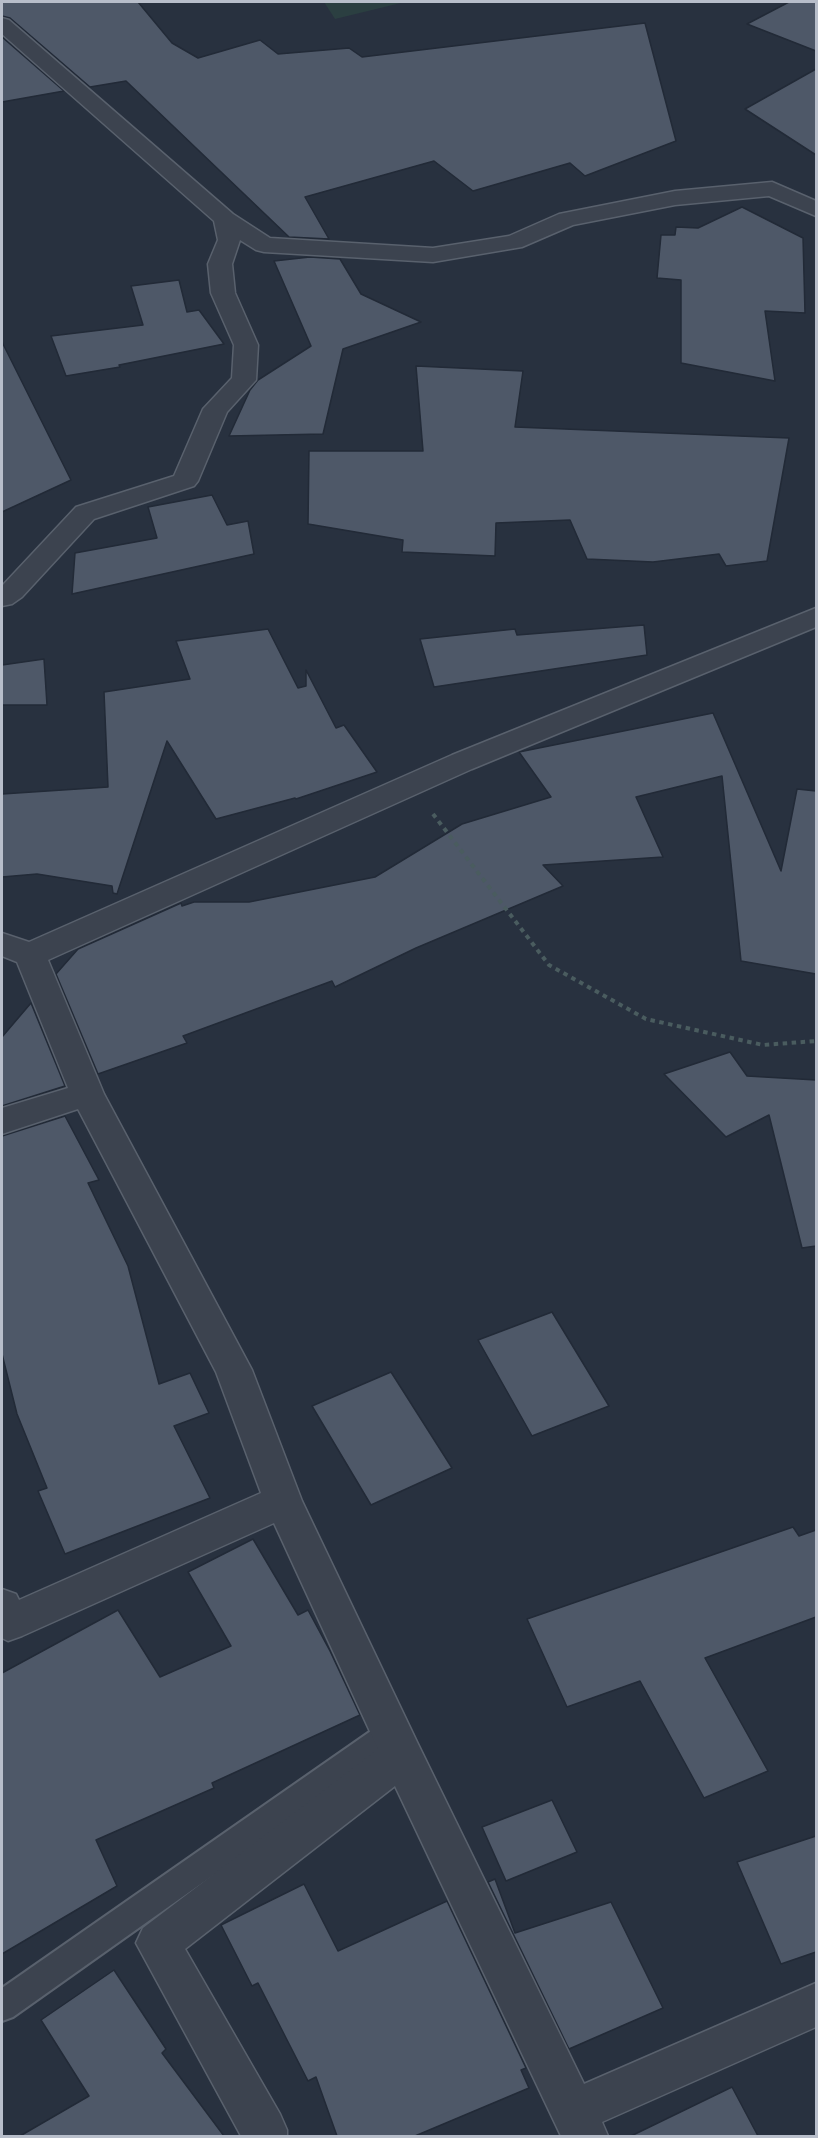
<!DOCTYPE html>
<html>
<head>
<meta charset="utf-8">
<style>
	body { margin:0 }
	#map { position:relative; width:818px; height:2138px; overflow:hidden; background:#28313f; font-family:"Asap Condensed",sans-serif }
	canvas { display:block }
	.frame { position:absolute; inset:0; border:3px solid #b8beca; pointer-events:none }
</style>
</head>
<body>
<div id="map">
<canvas width="818" height="2138"></canvas>
<div class="frame"></div>
</div>
<script>
const ctx = document.querySelector('canvas').getContext('2d');
ctx.lineJoin = 'round';
function fillPath(path, color) {
  ctx.fillStyle = color;
  ctx.fill(path, 'evenodd');
}
function trace(path, color, width, dash) {
  ctx.strokeStyle = color;
  ctx.lineWidth = width;
  ctx.lineCap = dash ? 'butt' : 'round';
  ctx.setLineDash(dash || []);
  ctx.stroke(path);
}
const green = new Path2D(`
	M324,2H405L335,19Z`);
const building = new Path2D(`
	M2,2H138L172,43L198,58L260,40L278,54L349,48L362,57L645,23L676,141L585,176L570,163L473,191L434,161L305,197L329,239L289,237L126,81L90,87L10,18L2,16Z
	M789,2H816V51L747,24Z
	M2,37L64,91L2,102Z
	M816,69V155L745,109Z
	M742,207L803,238L805,313L765,311L775,381L681,363V280L657,278L661,235H675L676,227L698,228Z
	M310,257L340,259L361,294L421,322L343,349L323,434L229,436L250,390L258,380L311,346L274,261Z
	M179,280L187,312L199,310L224,344L119,365L120,367L66,376L51,336L143,325L131,286Z
	M2,342L71,480L2,512Z
	M416,366L523,371L515,427L789,438L767,561L726,566L719,554L653,562L587,559L570,520L496,523L495,556L402,552L403,540L308,524L309,451H423Z
	M212,495L227,525L248,521L254,554L72,594L75,553L157,538L148,507Z
	M644,625L647,655L434,687L420,639L515,629L517,635Z
	M268,629L298,688L306,686V670L336,728L344,725L377,772L296,799L295,798L216,819L167,741L117,894L113,893L112,886L37,874L2,877V794L108,787L104,692L190,679L176,641Z
	M44,659L47,705H2V665Z
	M713,713L781,871L797,789L816,791V974L741,961L722,776L636,797L663,857L543,865L563,886L416,948L335,987L332,981L183,1036L187,1043L98,1074L56,974L78,949L181,903L182,906L194,902H249L375,877L462,824L551,797L519,752Z
	M31,1003L65,1086L2,1106V1037Z
	M730,1052L747,1076L816,1080V1246L802,1248L769,1115L726,1137L664,1074Z
	M65,1116L99,1180L88,1183L128,1266L159,1384L190,1373L209,1413L174,1426L210,1498L65,1554L38,1491L47,1488L17,1414L2,1354V1136Z
	M552,1312L609,1406L532,1436L478,1340Z
	M391,1372L452,1468L371,1505L312,1406Z
	M793,1527L799,1536L816,1530V1617L705,1658L768,1771L704,1798L640,1681L567,1707L527,1619Z
	M253,1539L298,1615L308,1610L330,1651L360,1715L212,1783L214,1788L96,1840L117,1886L2,1954V1673L118,1610L160,1677L231,1646L188,1572Z
	M552,1800L577,1852L506,1881L482,1827Z
	M816,1836V1952L781,1964L737,1862Z
	M495,1879L515,1933L611,1902L663,2008L569,2049L488,1882Z
	M304,1884L338,1951L447,1901L526,2068L521,2070L529,2088L415,2136H337L316,2077L308,2081L258,1983L252,1986L221,1925Z
	M114,1970L166,2049L162,2053L224,2136H20L89,2096L41,2020Z
	M732,2087L758,2136H631Z`);
const path = new Path2D(`
	M433,814L549,965L646,1019L763,1045L816,1041`);
const service = new Path2D(`
	M391,1720L401,1724L405,1733L401,1742L13,2017L2,2021V1988L381,1724Z`);
const minor = new Path2D(`
	M2,18L9,20L233,214L270,238L433,248L509,236L559,214L675,191L772,182L816,201V216L769,196L675,205L573,225L522,247L433,262L264,252L256,250L240,240L232,264L235,293L258,345L256,380L227,412L198,481L194,486L94,519L22,597L12,604L2,606V586L76,507L174,476L203,409L232,378L234,345L211,293L208,264L218,240L214,221L2,34Z
	M816,608V627L472,769L48,960L104,1094L252,1370L302,1501L417,1742L584,2084L816,1983V2027L602,2122L608,2136H561L395,1786L185,1949L280,2114L287,2130V2136H241L136,1943L143,1928L378,1749L274,1523L22,1636L8,1641L2,1638V1589L16,1594L19,1600L261,1493L216,1372L78,1109L2,1134V1108L68,1088L17,962L2,956V933L29,942L452,755Z`);
fillPath(green, '#2b3f41');
fillPath(building, '#4e5868');
trace(building, '#222a37', 1.5);
trace(service, '#59616d', 4);
trace(minor, '#59616d', 3);
trace(path, '#4a5c5f', 4, [4.5, 4.5]);
fillPath(service, '#3c434f');
fillPath(minor, '#3c434f');
</script>
</body>
</html>
